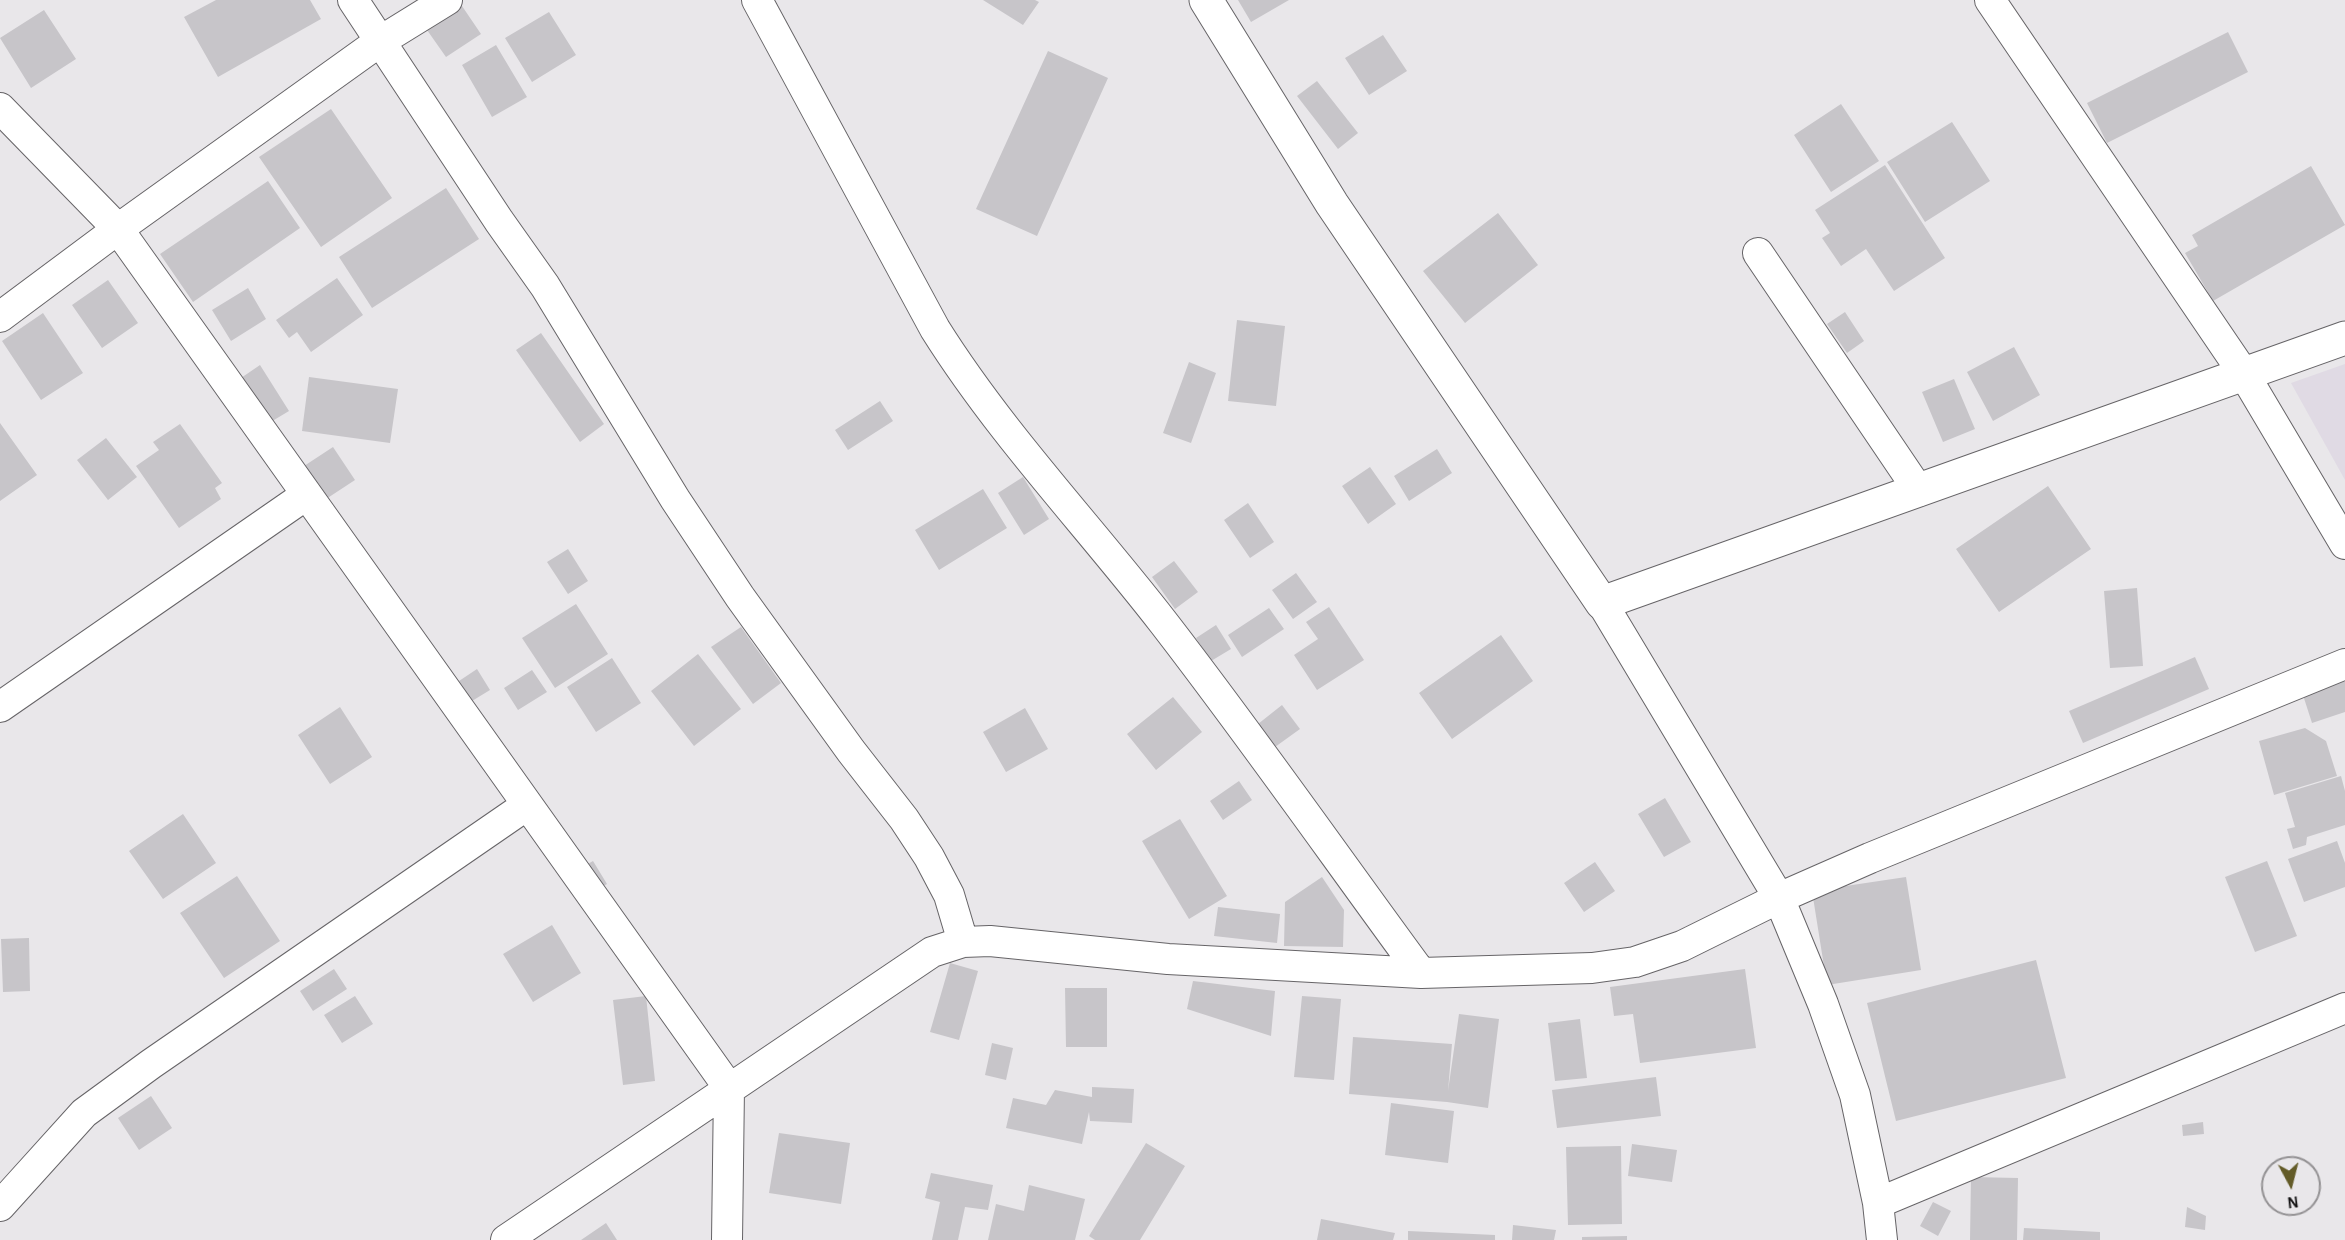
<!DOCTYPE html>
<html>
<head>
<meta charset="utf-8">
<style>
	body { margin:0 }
	#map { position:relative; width:2345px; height:1240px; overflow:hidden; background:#e9e7ea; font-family:"Alegreya Sans",sans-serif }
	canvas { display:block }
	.north { position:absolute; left:2261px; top:1156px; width:60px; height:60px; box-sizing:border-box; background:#e9e7ea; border:2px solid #949294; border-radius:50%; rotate:173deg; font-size:16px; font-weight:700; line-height:24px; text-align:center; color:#141314 }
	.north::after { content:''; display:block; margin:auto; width:21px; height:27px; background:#635b28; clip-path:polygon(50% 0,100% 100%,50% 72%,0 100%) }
</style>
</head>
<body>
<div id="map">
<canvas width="2345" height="1240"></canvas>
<div class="north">N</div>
</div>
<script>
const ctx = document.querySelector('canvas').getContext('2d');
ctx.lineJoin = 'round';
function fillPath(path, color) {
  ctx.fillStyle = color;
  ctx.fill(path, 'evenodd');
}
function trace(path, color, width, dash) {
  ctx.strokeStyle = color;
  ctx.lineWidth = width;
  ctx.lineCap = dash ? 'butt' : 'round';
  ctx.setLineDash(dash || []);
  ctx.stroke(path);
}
const built = new Path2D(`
	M2345,364V480L2291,383Z`);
const building = new Path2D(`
	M216,0H310L321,19L218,77L184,17Z
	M983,0H1035L1039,2L1023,25Z
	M1238,0H1289L1251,22Z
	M462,6L481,34L446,57L427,30Z
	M44,10L76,59L31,88L0,38Z
	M549,12L576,55L532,82L505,38Z
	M2228,32L2248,72L2107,143L2087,103Z
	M1383,35L1407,71L1369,95L1345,58Z
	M496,45L527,97L492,117L462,65Z
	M1048,51L1108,78L1037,236L976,209Z
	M1317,81L1358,133L1338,149L1297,96Z
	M1841,104L1879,161L1831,192L1794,135Z
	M331,109L392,198L321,247L259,157Z
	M1952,122L1990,181L1925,222L1887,162Z
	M1885,165L1945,258L1894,291L1866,249L1841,266L1822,238L1830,233L1815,210Z
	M2311,166L2345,225L2213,301L2185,253L2198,246L2192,235Z
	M268,181L300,228L193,302L160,254Z
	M446,188L479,239L372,308L339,257Z
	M1498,213L1538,265L1465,323L1423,271Z
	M337,278L363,315L311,352L297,332L289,338L276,320Z
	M108,280L138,323L102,348L72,305Z
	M248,288L266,319L231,341L212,310Z
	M1845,312L1864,341L1847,353L1827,324Z
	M43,313L83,373L41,400L2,341Z
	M1237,320L1285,326L1276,406L1228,401Z
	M541,333L604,424L580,442L516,350Z
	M2014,347L2040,395L1993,421L1967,372Z
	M1189,362L1216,373L1191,443L1163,433Z
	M260,365L289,411L269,423L241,378Z
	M309,377L398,389L390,443L302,431Z
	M1954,379L1975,429L1943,442L1922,392Z
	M880,401L893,421L848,450L835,430Z
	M0,423L37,475L0,501Z
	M180,424L222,483L215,488L221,499L179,528L136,466L159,450L153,442Z
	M106,438L137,477L108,500L77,460Z
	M333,447L355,480L323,501L301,468Z
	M1437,449L1452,473L1409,501L1394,476Z
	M1370,467L1396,504L1368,524L1342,486Z
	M1023,477L1049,519L1024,535L998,493Z
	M2048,486L2091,549L1999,612L1956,549Z
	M983,489L1007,528L939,570L915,530Z
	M1248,503L1274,542L1250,558L1224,520Z
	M568,549L588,581L568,594L547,562Z
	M1174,561L1198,592L1175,609L1152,577Z
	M1296,573L1317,602L1293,619L1272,590Z
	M2137,588L2143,666L2110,668L2104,591Z
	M576,604L608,654L555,688L522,638Z
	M1329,607L1364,660L1317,690L1294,655L1318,639L1306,622Z
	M1269,608L1284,629L1242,657L1228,635Z
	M1216,625L1231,649L1211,661L1196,638Z
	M741,627L781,683L753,704L711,647Z
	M1501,635L1533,681L1452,739L1419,693Z
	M698,654L741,709L694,746L651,691Z
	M2195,657L2209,689L2083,743L2069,711Z
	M612,658L641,703L596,732L567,687Z
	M477,669L490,690L472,701L459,681Z
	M532,670L547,692L518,710L504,688Z
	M2340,680L2345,682V712L2312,723L2302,692Z
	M1173,697L1202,732L1156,770L1127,734Z
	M1282,705L1300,729L1275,747L1258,724Z
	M340,707L372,757L330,784L298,735Z
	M1025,708L1048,749L1006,772L983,732Z
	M2305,728L2326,741L2337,776L2274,795L2259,741Z
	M2341,776L2345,791V825L2307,837L2306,845L2293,849L2287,829L2295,827L2285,793Z
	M1239,781L1252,800L1223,820L1210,801Z
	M1665,798L1691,842L1664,857L1638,814Z
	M183,814L216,863L163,899L129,851Z
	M1180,819L1227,896L1189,919L1142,841Z
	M2337,841L2345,863V887L2304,902L2288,859Z
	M593,861L607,884L593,892L579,869Z
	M2267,861L2297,936L2255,952L2225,877Z
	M1595,862L1615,891L1584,912L1564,883Z
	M237,876L280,941L224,978L180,913Z
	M1322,877L1344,910L1343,947L1284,946L1285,902Z
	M1906,877L1921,970L1827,985L1812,891Z
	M1218,907L1280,914L1277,943L1214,936Z
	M552,925L581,973L533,1002L503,954Z
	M29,938L30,991L3,992L1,939Z
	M2036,960L2066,1078L1896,1121L1867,1003Z
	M950,963L978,971L959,1040L930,1032Z
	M334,969L347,989L313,1011L300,991Z
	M1745,969L1756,1048L1640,1063L1633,1014L1614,1016L1610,987Z
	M1193,981L1275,991L1271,1036L1187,1009Z
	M1065,988H1107V1047H1066Z
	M355,996L373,1024L342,1043L324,1015Z
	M646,996L655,1081L623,1085L613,1000Z
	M1302,996L1341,999L1334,1080L1294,1077Z
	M1459,1014L1499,1019L1488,1108L1447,1102L1349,1094L1353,1037L1452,1044L1448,1091Z
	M1580,1019L1587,1078L1555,1081L1548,1023Z
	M992,1043L1013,1048L1006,1080L985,1075Z
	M1656,1077L1661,1116L1557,1128L1552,1090Z
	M1092,1087L1134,1089L1132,1123L1090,1121L1089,1112L1082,1144L1006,1128L1013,1098L1046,1105L1055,1090L1092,1097Z
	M151,1096L172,1128L139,1150L118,1118Z
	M1391,1103L1454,1111L1448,1163L1385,1155Z
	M2203,1122L2204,1134L2183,1136L2182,1125Z
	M779,1133L850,1143L841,1204L769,1193Z
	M1146,1143L1185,1166L1140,1240H1095L1089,1236Z
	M1632,1144L1677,1150L1672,1182L1628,1176Z
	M1621,1146L1622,1224L1568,1225L1566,1147Z
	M931,1173L993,1185L988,1210L965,1207L958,1240H932L940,1202L925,1198Z
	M1971,1177L2018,1178L2017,1240H1970Z
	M1029,1185L1085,1199L1075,1240H988L996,1204L1024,1211Z
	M1933,1202L1951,1211L1938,1236L1920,1226Z
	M2187,1207L2206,1216L2205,1230L2185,1227Z
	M1321,1219L1395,1233L1393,1240H1317Z
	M606,1223L617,1240H581Z
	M1513,1225L1556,1230L1554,1240H1512Z
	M2024,1228L2100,1232V1240H2023Z
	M1408,1231L1495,1235V1240H1408Z
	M1627,1236V1240H1582V1237Z`);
const minor = new Path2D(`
	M353,0L499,221L545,286L675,499L740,597L851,751L904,819L929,857L949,895L963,942
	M757,0L935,329C1001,434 1087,524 1163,622C1252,737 1335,856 1421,973
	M1990,0L2244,374L2345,544
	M0,108L118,229L729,1088L727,1240
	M1758,253L1919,491
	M0,317L118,229L379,42L447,0
	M1602,603L1779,898L1823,1004L1855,1095L1878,1203L1882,1240
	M0,707L306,495
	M1878,1203L2345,1008
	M0,1206L84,1113L151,1064L527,805
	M506,1240L932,952L963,942L990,941L1168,959L1421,973L1592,968L1635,962L1682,946L1779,898L1870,858L2345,664`);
const tertiary = new Path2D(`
	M1206,0L1332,204L1602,603L2345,338`);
fillPath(built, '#e0dae4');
fillPath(building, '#c7c5c9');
trace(minor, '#666467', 32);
trace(tertiary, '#666467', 35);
trace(minor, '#fff', 30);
trace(tertiary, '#fff', 33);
</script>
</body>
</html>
